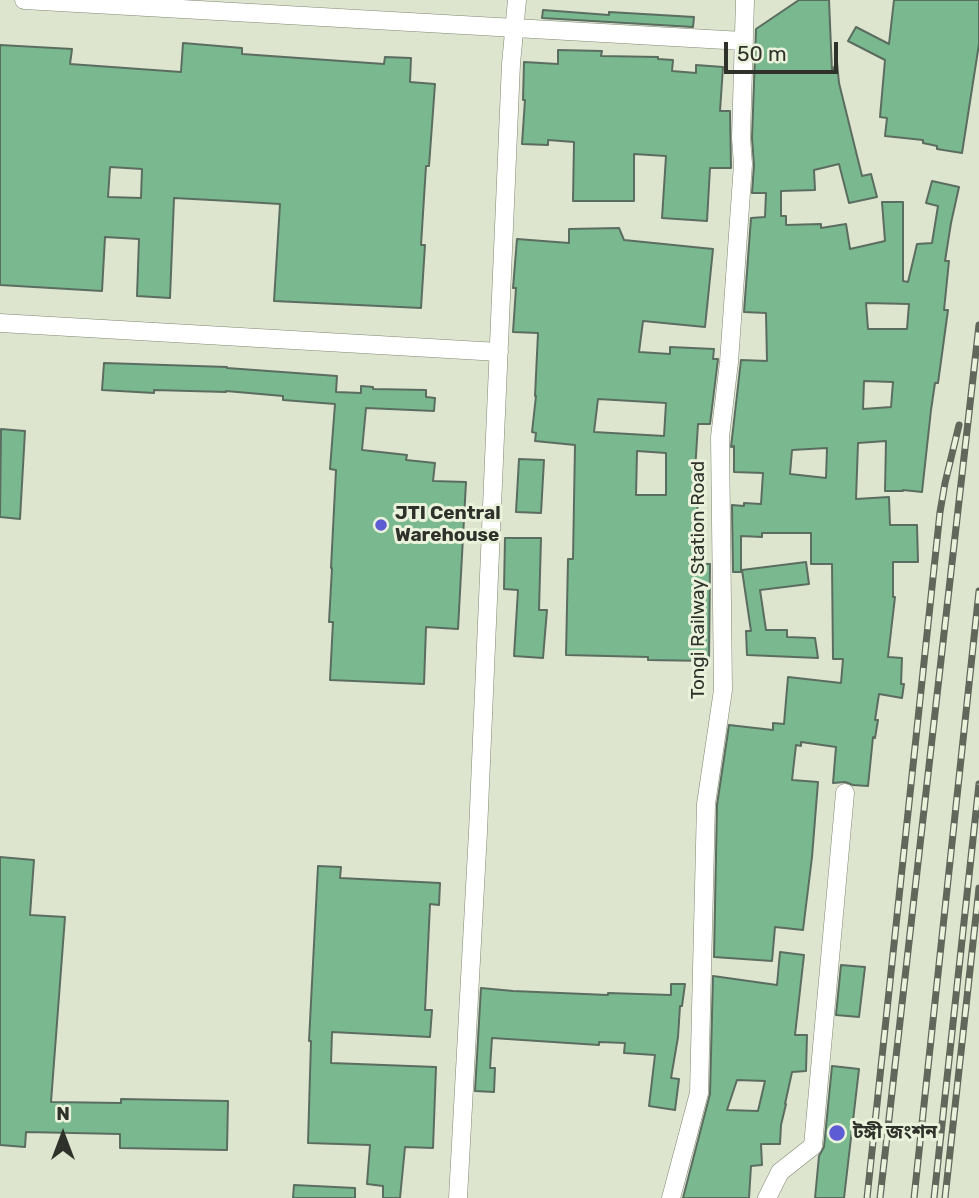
<!DOCTYPE html>
<html>
<head>
<meta charset="utf-8">
<style>
	body { margin:0 }
	#map { position:relative; width:979px; height:1198px; overflow:hidden; background:#dde5cf; font-family:Rubik,sans-serif }
	canvas { display:block }
	.north { position:absolute; left:28px; top:1100px; width:70px; height:70px; -webkit-text-stroke:5px #eaf2dc; paint-order:stroke; rotate:0deg; font-size:19px; font-weight:700; line-height:28px; text-align:center; color:#2f322a }
	.north::after { content:''; display:block; margin:auto; width:24px; height:32px; background:#2f322a; clip-path:polygon(50% 0,100% 100%,50% 72%,0 100%) }
	.scale { position:absolute; left:724px; top:42px; width:114px; height:32px; box-sizing:border-box; border:4px solid #2f322a; border-top:0; padding-left:9px; font-size:21px; line-height:24px; white-space:nowrap; color:#2f322a; -webkit-text-stroke:5px #eaf2dc; paint-order:stroke }
</style>
</head>
<body>
<div id="map">
<canvas width="979" height="1198"></canvas>
<div class="north">N</div>
<div class="scale">50 m</div>
</div>
<script>
const ctx = document.querySelector('canvas').getContext('2d');
ctx.lineJoin = 'round';
function fillPath(path, color) {
  ctx.fillStyle = color;
  ctx.fill(path, 'evenodd');
}
function trace(path, color, width, dash) {
  ctx.strokeStyle = color;
  ctx.lineWidth = width;
  ctx.lineCap = dash ? 'butt' : 'round';
  ctx.setLineDash(dash || []);
  ctx.stroke(path);
}
function drawText(font, color, halo, rows, align = 'center') {
  ctx.font = font + ' Rubik,"Noto Sans Bengali",sans-serif';
  ctx.lineWidth = 6;
  ctx.setLineDash([]);
  ctx.textBaseline = 'middle';
  ctx.strokeStyle = halo;
  ctx.fillStyle = color;
  for (const [text, x, y, turn = 0] of rows) {
    ctx.save();
    ctx.translate(x, y);
    ctx.rotate((+turn || 0) * Math.PI / 180);
    ctx.textAlign = isNaN(turn) ? turn : align;
    if (halo) ctx.strokeText(text, 0, 0);
    ctx.fillText(text, 0, 0);
    ctx.restore();
  }
}
const building = new Path2D(`
	M799,0H829L832,71L837,62L839,83L862,176L871,174L877,197L849,203L839,164L814,170L815,190L781,191V216H786V225L821,224V228L846,224L850,249L885,241L882,202H903V281L908,282L917,244L932,243L938,206L926,203L932,181L959,187L951,223L945,261H949L944,310H948L938,383H935L931,410L922,492L903,490V491H885L886,441L858,443L856,499L889,497L890,525H917L918,562H893V597H895L888,657L902,658L901,684H904L902,698L879,694L875,720H878L875,738L873,737L868,786L853,785L845,782L833,783L836,747L801,742V746L796,745L792,780L818,782L812,857L803,930L775,927L772,961L714,957L717,805L729,725L773,730V723L784,724L788,677L841,683L843,659H833L832,564H811V533H762V537L741,536V572H733L732,505L744,506V503L761,504L763,473L734,472V446L731,447L741,360L767,361L766,313L744,312L751,218L765,217L766,193H752L754,165L752,138L756,29ZM866,303L909,304L907,329H868ZM864,381L893,382L891,407L863,409ZM827,448L826,478L790,474L792,450Z
	M894,0H979V44L962,153L937,149V146L923,143V140L885,136L887,118L880,117L885,60L848,41L856,27L889,44Z
	M543,10L609,15V12L694,17L693,27L542,18Z
	M183,43L242,48V54L384,64L385,57L411,58L410,82L435,84L429,166H426L421,245H425L421,308L274,301L280,204L230,201L174,198L170,298L137,296L139,239L105,237L102,291L0,285V45L72,49L70,64L181,72ZM110,167L142,169L141,198L108,197Z
	M558,50L602,51L601,56L658,57V59L673,60L672,71L696,73V65L723,67L720,111H730L731,168H710L707,221L662,218L666,156L634,154V201H573L574,142L548,140V145L522,144L525,100H523L524,62L558,64Z
	M619,228L624,240L713,249L705,327L643,321L639,352L670,354V347L714,349L713,359H718L710,424H698L695,471H697L698,564H710L709,661L648,660V657L566,655L568,559H573L575,445L535,441L536,433L532,432L536,396H535L538,333L513,332L516,288H513L517,239L569,243V229ZM598,399L666,403L664,436L594,432ZM637,451L666,453V495H636Z
	M104,363L227,367V368L337,376L336,392L361,393V386L373,387V389L426,390V397L435,398L434,411L366,408L362,450L407,455L406,460L435,463L433,481L466,482L458,629L426,627L424,684L330,680L333,622H329L332,568H331L336,470L330,469L335,404L283,400V396L226,391V392L154,390V393L102,390Z
	M1,429L25,431L20,519L0,517Z
	M519,459L544,460L541,513L516,512Z
	M505,538H541L539,610H547L543,658L514,656L518,590L504,589Z
	M806,562L809,584L760,590L766,630H787V637L815,638L818,658L747,655L746,631H751L742,570Z
	M0,857L34,860L30,915L65,917L51,1102L121,1103V1099L228,1101L227,1150L120,1148V1134L26,1132L25,1147L0,1145Z
	M318,866L341,867L340,878L440,883L439,905L430,904L425,1010H432L430,1037L332,1032L331,1063L436,1067L433,1148L405,1147L400,1198H383V1186L367,1184L370,1145L308,1143L311,1041H309Z
	M780,952L804,955L795,1035H807L806,1071L792,1072L785,1104H786L781,1125L780,1144H761L762,1165L751,1166L749,1198H683L710,1094L713,976L777,985ZM737,1080L765,1081L758,1111L727,1110Z
	M841,965L865,967L859,1017L836,1015Z
	M671,984H685L682,1006H680L678,1037L671,1078L679,1079L675,1110L649,1106L655,1055L624,1053L625,1043L599,1042V1045L492,1038L490,1068H495L494,1092L475,1091L481,988L513,991L608,995V993L671,995Z
	M832,1066L859,1069L844,1198H815L819,1156L824,1147Z
	M294,1185L355,1188V1198H293Z`);
const minor = new Path2D(`
	M24,0L743,41
	M0,323L499,352
	M458,1198L478,832L511,64L517,0
	M671,1198L699,1093L706,804L723,690L720,437L729,362L743,164L741,138L745,0
	M767,1198L780,1172L813,1146L845,793`);
const rail = new Path2D(`
	M867,1198L940,512L945,483L959,425
	M880,1198L979,325
	M914,1198L979,591
	M934,1198L979,784
	M945,1198L979,888`);
const markers = [
	[381,525,7,"#5e5cd4"],
	[837,1133,9,"#5e5cd4"]
];
const poiNames = [
	["JTI Central",395,514],
	["Warehouse",395,536],
	["টঙ্গী জংশন",853,1133]
];
const streetNames = [
	["Tongi Railway Station Road",699,580,-90]
];
fillPath(building, '#7ab98f');
trace(building, '#5b6d60', 2);
trace(minor, '#808773', 19);
trace(minor, '#fff', 18);
trace(rail, '#62675b', 7);
trace(rail, '#eaf2dc', 4.5, [13]);
for (const [x, y, r, color] of markers) {
  const dot = new Path2D();
  dot.arc(x, y, r, 0, 2 * Math.PI);
  ctx.fillStyle = color;
  ctx.fill(dot);
  trace(dot, '#eaf2dc', 2.5);
}
drawText('bold 19px', '#2f322a', '#eaf2dc', poiNames, 'left');
drawText('19px', '#2f322a', '#eaf2dc', streetNames);
</script>
</body>
</html>
